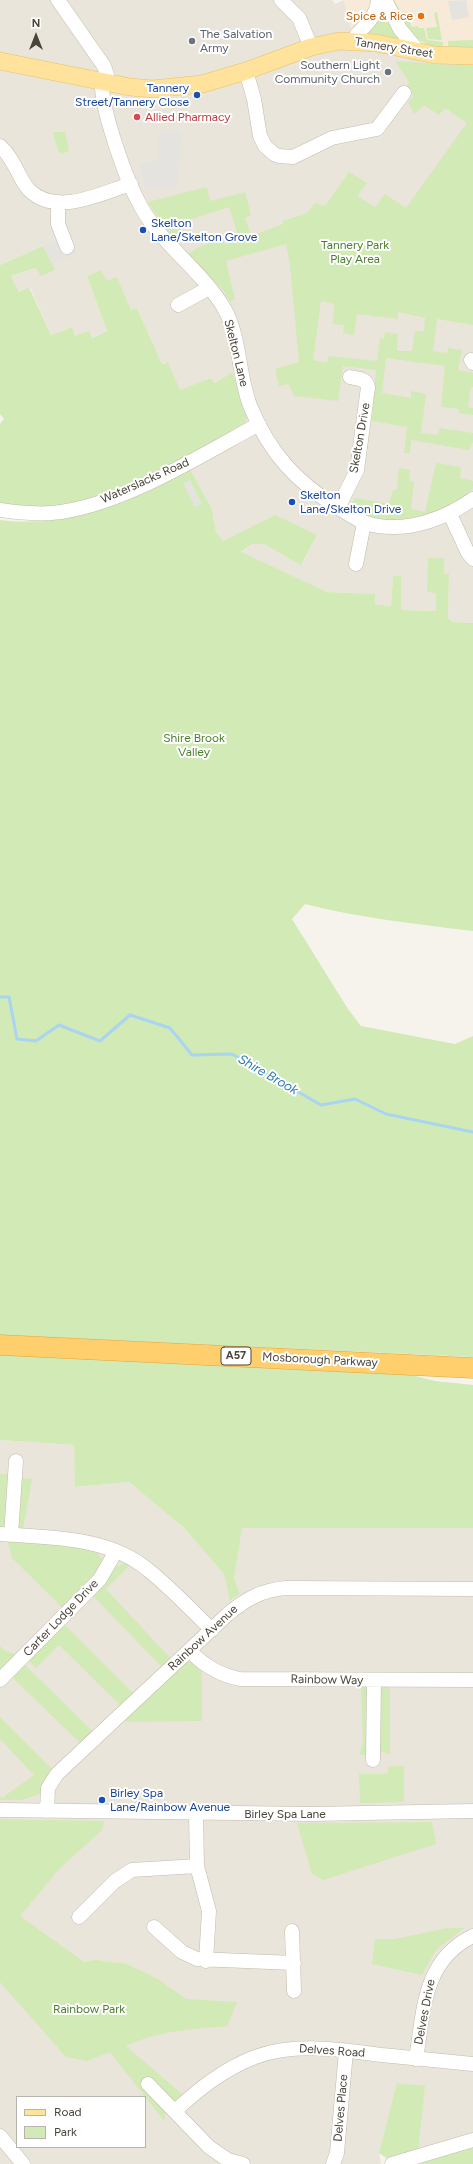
<!DOCTYPE html>
<html>
<head>
<meta charset="utf-8">
<style>
	body { margin:0 }
	#map { position:relative; width:473px; height:2164px; overflow:hidden; background:#f6f3ec; font-family:Figtree,sans-serif }
	canvas { display:block }
	.legend { position:absolute; left:16px; top:2096px; width:130px; height:52px; box-sizing:border-box; background:#fff; border:1px solid #b7b4b0; margin:0; padding:5px 7px; list-style:none; font-size:12px; color:#4b4439 }
	.legend li { display:flex; align-items:center; gap:8px; height:20px }
	.legend b { width:20px; border:1px solid #b7b4b0 }
	.north { position:absolute; left:16px; top:16px; width:40px; height:40px; -webkit-text-stroke:3px #fff; paint-order:stroke; rotate:0deg; font-size:11px; font-weight:700; line-height:16px; text-align:center; color:#4b4439 }
	.north::after { content:''; display:block; margin:auto; width:14px; height:18px; background:#4b4439; clip-path:polygon(50% 0,100% 100%,50% 72%,0 100%) }
</style>
</head>
<body>
<div id="map">
<canvas width="473" height="2164"></canvas>
<ul class="legend">
<li><b style="height:5px;background:#ffe39c"></b>Road</li>
<li><b style="height:11px;background:#d2eab5"></b>Park</li>
</ul>
<div class="north">N</div>
</div>
<script>
const ctx = document.querySelector('canvas').getContext('2d');
ctx.lineJoin = 'round';
function fillPath(path, color) {
  ctx.fillStyle = color;
  ctx.fill(path, 'evenodd');
}
function trace(path, color, width, dash) {
  ctx.strokeStyle = color;
  ctx.lineWidth = width;
  ctx.lineCap = dash ? 'butt' : 'round';
  ctx.setLineDash(dash || []);
  ctx.stroke(path);
}
function drawText(font, color, halo, rows, align = 'center') {
  ctx.font = font + ' Figtree,sans-serif';
  ctx.lineWidth = 4;
  ctx.setLineDash([]);
  ctx.textBaseline = 'middle';
  ctx.strokeStyle = halo;
  ctx.fillStyle = color;
  for (const [text, x, y, turn = 0] of rows) {
    ctx.save();
    ctx.translate(x, y);
    ctx.rotate((+turn || 0) * Math.PI / 180);
    ctx.textAlign = isNaN(turn) ? turn : align;
    if (halo) ctx.strokeText(text, 0, 0);
    ctx.fillText(text, 0, 0);
    ctx.restore();
  }
}
const residential = new Path2D(`
	M0,0H332L335,4L344,0L352,32L473,51V623L453,622L448,618L449,575L444,574V558H429L427,592H436V611L401,610V575L393,576L391,606L375,604V594L327,592L241,553L252,544H264L302,564L317,535L223,541L216,532L212,509L190,469L247,416L234,372L215,383L211,378L180,391L168,362L162,364L137,308L131,310L107,281L87,276L107,331L91,338L75,336L71,327L51,335L30,287L19,292L11,276L37,268L43,246L0,265Z
	M0,1440L74,1445L76,1487L129,1482L183,1527L224,1574L231,1601L240,1594L234,1579L241,1528H473V2143L420,2160L398,2083L379,2153L381,2164H0ZM17,2097H145V2147H17Z`);
const commercial = new Path2D(`
	M344,0H473V51L443,50L352,32Z`);
const green = new Path2D(`
	M392,0H394L401,12L405,11L412,27L418,26L419,28H424L427,40L443,42V49C412,43 405,26 392,0Z
	M382,10L405,43L366,37V33Z
	M437,12L442,40L428,39L426,28L437,27L434,13Z
	M473,40V51L448,50V41Z
	M395,61L454,65L473,64V325L437,319L433,351L447,353L448,348L462,350L458,370L473,373V387H471L468,407L473,408V415L459,413V409L441,407L445,366L386,358L382,393L411,398V391L426,394L421,433L438,435L440,428L473,433V442L469,450L411,440L410,453H404L407,427L372,421L376,370L343,366L338,401L294,396L288,384L279,386L275,369L299,362L290,265L286,244L226,261L235,300L230,301L222,289L188,254L197,248L223,237L224,244L240,241L229,207L179,223L184,241L176,244L148,202L207,187L210,201L245,192L251,215L245,218L251,236L283,224V221L307,213L315,203L325,206L349,172L367,183L357,196L375,207L385,194L406,208L467,123L445,108L439,115L424,105L414,114L408,102L414,96L406,86L409,82ZM321,301L334,304L333,324L344,325L343,333L354,335L357,314L398,319V312L425,318L424,331H415L412,351H397L398,334L385,332L384,339L380,338L377,361L329,356L327,363L313,360Z
	M53,132H65L69,151L62,154L58,151Z
	M43,246L55,270L41,276L36,268L11,276L19,292L29,287L51,335L72,327L75,336L89,331L92,338L107,331L87,276L101,270L107,281L117,277L131,310L137,308L162,364L168,362L180,390L211,378L215,383L233,372L247,416L244,426C187,456 111,506 46,509C31,510 15,507 0,506V424L4,419L0,414V265Z
	M436,463L461,467L460,478L473,481V489C460,500 444,511 428,517C406,524 365,527 350,506L355,498L389,504L393,490H397L399,468L410,470L409,481L414,482L411,509L425,512Z
	M190,469L212,509L216,532L223,541L275,515L317,535L301,565L264,544H252L241,552L327,592L375,594V604L391,606L393,576L401,575V610L436,611V593L427,592L428,558H444V574H449L448,618L453,622L473,623V931C416,924 360,918 305,904L292,919L348,1009L361,1026L455,1044L473,1036V1357L0,1335V520C72,528 128,503 190,469Z
	M0,1354L246,1365L257,1368L404,1373L435,1381L473,1385V1528H242L234,1579L240,1594L230,1601L224,1574L183,1527L129,1482L75,1487L74,1445L0,1440Z
	M0,1474H9L12,1477L32,1479L23,1530L0,1527Z
	M7,1539L44,1542L95,1550L102,1559C102,1576 77,1598 65,1610L12,1558Z
	M125,1563L130,1565L106,1589L171,1659L163,1668L92,1595L113,1568Z
	M63,1623L134,1694L122,1707L59,1645L36,1668L27,1659Z
	M0,1646L5,1651L18,1655L0,1673Z
	M190,1662L202,1669V1721L127,1722L122,1718L184,1663Z
	M23,1663L94,1733L82,1745L11,1676Z
	M390,1684V1754L370,1748L366,1755H359L363,1743L361,1686Z
	M0,1717L53,1770L43,1793L22,1800H0V1796L2,1798L34,1775L0,1739Z
	M389,1766H404V1802L360,1803L359,1774H387Z
	M0,1819L104,1821L102,1830L60,1868L20,1916L84,1962L96,1960L127,1964L158,1979L186,1999L237,2002L227,2026C190,2030 160,2030 126,2046L184,2096L166,2110L164,2121L110,2052L87,2061L66,2057L0,1982Z
	M432,1822L436,1844L323,1880L312,1874L297,1823Z
	M448,1928H464L436,1950L422,1975L372,1964L375,1939H394Z
	M397,2083L425,2086L418,2152L388,2159L379,2153Z
	M473,2143V2164H407Z`);
const parking = new Path2D(`
	M466,0L469,17L452,20L448,1Z
	M159,131L182,132L177,187L146,188L139,164L158,160Z
	M69,235L77,254L53,264L44,246Z
	M190,480L202,504L195,507L183,483Z`);
const stream = new Path2D(`
	M0,997H9L17,1039L36,1041L59,1025L100,1041L130,1015L170,1028L192,1055L232,1054L321,1105L355,1099L386,1114L473,1132`);
const minor = new Path2D(`
	M58,0L104,66L107,75L106,82
	M281,0L299,18L311,47
	M385,0L400,29L419,52
	M356,41L357,34C367,24 377,15 378,0
	M246,71L254,99L260,136L265,146L274,154L279,156L293,157L332,138L377,129L404,93
	M102,81C100,106 125,176 137,199C142,210 149,220 156,229C178,256 206,278 224,308C241,338 238,377 251,408C270,453 296,482 337,507C350,515 363,524 378,526C412,531 446,518 473,499
	M0,146C15,159 18,178 29,190C57,217 101,193 131,184
	M58,203V224L67,247
	M178,305L209,288
	M471,360L473,363
	M338,508L357,470L368,387C366,378 358,379 350,377
	M0,510C20,513 41,515 61,512C127,502 200,456 259,424
	M450,514L468,553L473,559
	M356,564L364,523
	M0,1534C49,1538 107,1536 147,1569C170,1587 191,1610 212,1630
	M11,1535L16,1461
	M190,1651C204,1666 220,1675 240,1679L473,1680
	M0,1680L100,1579L116,1551
	M373,1760L374,1681
	M0,1810L312,1814L473,1811
	M47,1811L48,1788L57,1774L228,1614C246,1599 262,1590 286,1588L473,1589
	M196,1814L197,1866L209,1911L206,1961
	M79,1917L115,1881L132,1870L197,1866
	M154,1927L182,1952L197,1959L294,1963
	M292,1931L294,1991
	M416,2059C424,2010 423,1960 473,1936
	M148,2084L209,2147L228,2160L243,2164
	M175,2111C200,2088 224,2069 255,2057C296,2042 341,2050 382,2055C412,2058 443,2061 473,2064
	M0,2136L23,2164
	M333,2164L337,2153L346,2051
	M392,2164L473,2140`);
const major = new Path2D(`
	M0,61L130,87L153,89L202,84L246,71L311,47L339,41L376,43L435,55L473,56`);
const highway = new Path2D(`
	M0,1345L473,1368`);
const markers = [
	[421,16,4,"#e8710a"],
	[192,41,4,"#6b7280"],
	[388,72,4,"#6b7280"],
	[197,95,4,"#1a4fb4"],
	[137,117,4,"#e0444e"],
	[143,230,4,"#1a4fb4"],
	[292,502,4,"#1a4fb4"],
	[102,1800,4,"#1a4fb4"]
];
const shields = [
	[236,1356,30]
];
const shieldNames = [
	["A57",236,1356]
];
const foodNames = [
	["Spice & Rice",413,16]
];
const worshipNames = [
	["The Salvation",200,34],
	["Army",200,48],
	["Southern Light",380,65,"right"],
	["Community Church",380,79,"right"]
];
const streetNames = [
	["Tannery Street",394,48,9],
	["Skelton Lane",236,353,76],
	["Skelton Drive",360,438,-80],
	["Waterslacks Road",145,481,-24],
	["Mosborough Parkway",320,1360,3],
	["Carter Lodge Drive",61,1618,-46],
	["Rainbow Avenue",203,1638,-43],
	["Rainbow Way",327,1680,1],
	["Birley Spa Lane",285,1814],
	["Delves Drive",425,2012,-79],
	["Delves Road",332,2051,4],
	["Delves Place",341,2108,-85]
];
const transitNames = [
	["Tannery",189,88,"right"],
	["Street/Tannery Close",189,102,"right"],
	["Skelton",151,223],
	["Lane/Skelton Grove",151,237],
	["Skelton",300,495],
	["Lane/Skelton Drive",300,509],
	["Birley Spa",110,1793],
	["Lane/Rainbow Avenue",110,1807]
];
const healthNames = [
	["Allied Pharmacy",145,117]
];
const parkNames = [
	["Tannery Park",355,245],
	["Play Area",355,259],
	["Shire Brook",194,738],
	["Valley",194,752],
	["Rainbow Park",89,2009]
];
const waterNames = [
	["Shire Brook",268,1075,30]
];
fillPath(residential, '#eae5da');
fillPath(commercial, '#f7ead8');
fillPath(green, '#d2eab5');
fillPath(parking, '#e5e3e0');
trace(stream, '#a9d4f2', 3);
trace(minor, '#c2bbae', 15);
trace(major, '#e6c16a', 18);
trace(highway, '#e0a43c', 21);
trace(minor, '#fff', 14);
trace(major, '#ffe39c', 17);
trace(highway, '#ffcf6e', 20);
for (const [x, y, r, color] of markers) {
  const dot = new Path2D();
  dot.arc(x, y, r, 0, 2 * Math.PI);
  ctx.fillStyle = color;
  ctx.fill(dot);
  trace(dot, '#fff', 1.5);
}
for (const [x, y, w] of shields) {
  const box = new Path2D();
  box.roundRect(x - w / 2, y - 9, w, 18, 3);
  ctx.fillStyle = '#fff';
  ctx.fill(box);
  trace(box, '#4b4439', 1);
}
drawText('bold 11px', '#4b4439', null, shieldNames);
drawText('12px', '#c56008', '#fff', foodNames, 'right');
drawText('12px', '#5b616d', '#fff', worshipNames, 'left');
drawText('12px', '#4b4439', '#fff', streetNames);
drawText('12px', '#164399', '#fff', transitNames, 'left');
drawText('12px', '#be3a42', '#fff', healthNames, 'left');
drawText('12px', '#4a7f2a', '#fff', parkNames);
drawText('italic 13px', '#2e7ab2', '#fff', waterNames);
</script>
</body>
</html>
